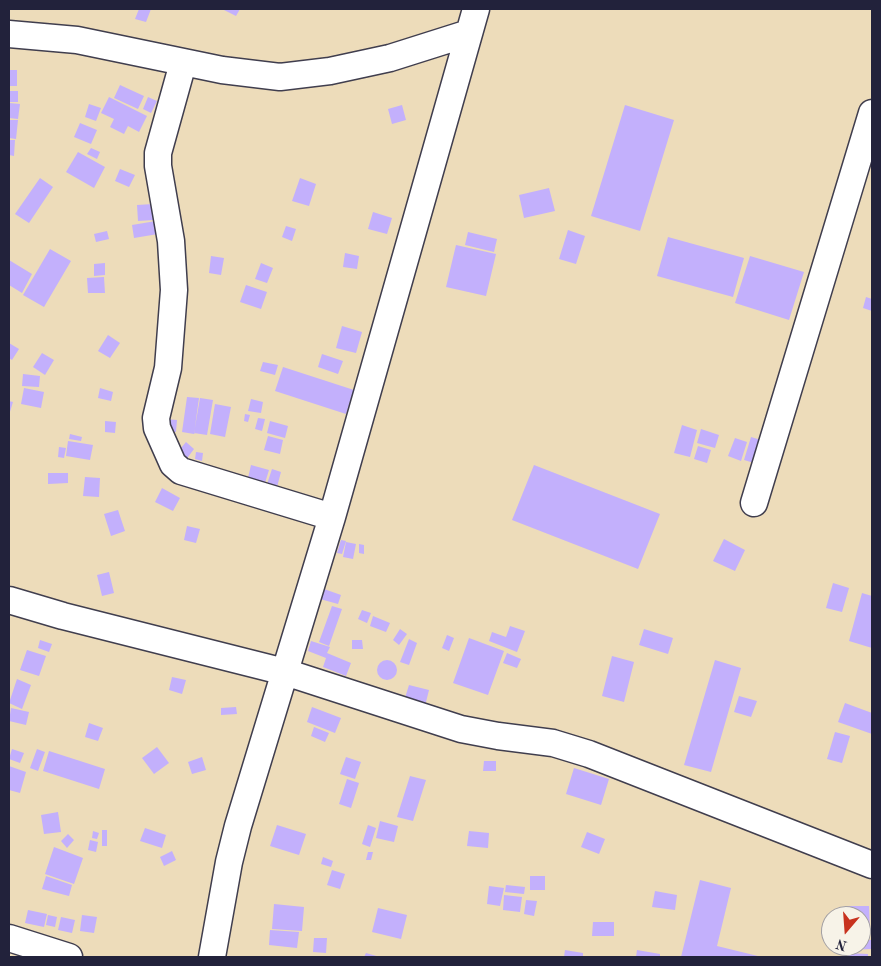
<!DOCTYPE html>
<html>
<head>
<meta charset="utf-8">
<style>
	body { margin:0 }
	#map { position:relative; width:881px; height:966px; overflow:hidden; background:#eddcba; font-family:"Old Standard TT",serif }
	canvas { display:block }
	.frame { position:absolute; inset:0; border:10px solid #22223b; pointer-events:none }
	.north { position:absolute; left:821px; top:906px; width:50px; height:50px; box-sizing:border-box; background:#f7f3e8; border:1px solid #a29fa3; border-radius:50%; rotate:198deg; font-size:14px; font-weight:700; line-height:20px; text-align:center; color:#22223b }
	.north::after { content:''; display:block; margin:auto; width:18px; height:22px; background:#c8321e; clip-path:polygon(50% 0,100% 100%,50% 72%,0 100%) }
</style>
</head>
<body>
<div id="map">
<canvas width="881" height="966"></canvas>
<div class="frame"></div>
<div class="north">N</div>
</div>
<script>
const ctx = document.querySelector('canvas').getContext('2d');
ctx.lineJoin = 'round';
function fillPath(path, color) {
  ctx.fillStyle = color;
  ctx.fill(path, 'evenodd');
}
function trace(path, color, width, dash) {
  ctx.strokeStyle = color;
  ctx.lineWidth = width;
  ctx.lineCap = dash ? 'butt' : 'round';
  ctx.setLineDash(dash || []);
  ctx.stroke(path);
}
const building = new Path2D(`
	M139,9H151L146,22L135,19Z
	M222,9H240L236,16Z
	M9,70H17V86H9Z
	M120,85L144,96L138,109L114,98Z
	M9,91H18V102H9Z
	M109,97L147,116L139,132L128,126L124,134L110,127L114,119L101,113Z
	M148,97L157,101L151,113L143,109Z
	M9,103L20,104L18,119L9,118Z
	M89,104L101,108L96,121L85,117Z
	M402,105L406,120L392,124L388,109Z
	M625,105L674,120L640,231L591,216Z
	M9,120H18L16,139L9,138Z
	M80,123L97,130L91,144L74,137Z
	M9,140H15L14,156L9,155Z
	M91,148L100,152L97,159L87,154Z
	M78,152L105,167L94,188L66,172Z
	M120,169L135,175L129,187L115,181Z
	M40,178L53,187L29,223L15,214Z
	M300,178L316,184L309,206L292,201Z
	M549,188L555,211L524,218L519,195Z
	M153,204L154,220L138,221L137,205Z
	M373,212L392,218L387,234L368,229Z
	M156,221L158,234L134,238L132,225Z
	M286,226L296,229L292,241L282,237Z
	M568,230L585,236L576,264L559,259Z
	M107,231L109,239L96,242L94,234Z
	M468,232L497,239L494,252L465,245Z
	M668,237L744,258L733,297L657,276Z
	M456,245L496,254L486,296L446,287Z
	M50,249L71,261L44,307L23,295Z
	M345,253L359,256L357,269L343,267Z
	M211,256L224,258L221,275L209,273Z
	M750,256L804,272L789,320L735,303Z
	M9,260L32,274L22,293L9,285Z
	M105,263V275L94,276V264Z
	M261,263L273,268L267,283L255,279Z
	M104,277L105,293H88L87,278Z
	M246,285L267,292L261,309L240,302Z
	M866,297L872,299V311L863,308Z
	M342,326L362,332L356,353L336,348Z
	M108,335L120,343L110,358L98,351Z
	M9,343L19,349L12,360L9,358Z
	M42,353L54,360L45,375L33,367Z
	M322,354L343,361L338,374L318,367Z
	M263,362L278,365L275,375L260,371Z
	M283,367L354,390L346,414L275,391Z
	M23,374L40,376L39,387L22,386Z
	M24,388L44,392L41,408L21,404Z
	M100,388L113,392L111,401L98,398Z
	M187,397L199,398L194,434L182,432Z
	M200,398L213,400L207,435L194,433Z
	M251,399L263,402L261,413L248,411Z
	M9,401L13,402L9,415Z
	M215,404L231,407L225,437L210,434Z
	M245,414L250,415L248,422L244,421Z
	M258,418L265,419L262,431L255,429Z
	M165,419L177,420L176,432L165,431Z
	M105,421L116,422L115,433L105,432Z
	M270,421L288,426L285,438L267,433Z
	M682,425L697,430L690,457L674,453Z
	M701,429L719,435L715,448L697,443Z
	M70,434L82,437L81,441L69,439Z
	M268,436L283,440L280,454L264,450Z
	M751,437L761,440L754,463L744,460Z
	M735,438L747,442L741,461L728,456Z
	M68,441L93,445L90,460L66,456Z
	M186,442L194,449L185,461L176,454Z
	M698,446L711,450L707,463L694,459Z
	M59,447L66,448L64,458L58,457Z
	M196,452L203,453L202,461L195,459Z
	M251,465L269,470L265,483L248,478Z
	M534,465L660,514L638,569L512,520Z
	M272,469L281,472L277,487L267,484Z
	M48,473H68V483L48,484Z
	M85,477L100,478L99,497L83,496Z
	M162,488L180,498L173,511L155,502Z
	M118,510L125,531L111,536L104,514Z
	M187,526L200,529L196,543L184,540Z
	M724,539L745,550L735,571L713,561Z
	M341,540L346,541L342,554L337,553Z
	M346,542L356,544L353,559L343,557Z
	M359,544L364,545V554L359,553Z
	M109,572L114,593L102,596L97,575Z
	M833,583L849,588L842,612L826,608Z
	M324,589L341,595L338,604L320,599Z
	M862,593L872,596V648L849,641Z
	M332,606L342,609L329,646L319,642Z
	M362,610L371,613L367,623L358,619Z
	M373,616L390,623L386,632L370,626Z
	M510,626L525,631L517,652L489,641L492,632L506,637Z
	M400,629L407,634L399,645L393,640Z
	M644,629L673,638L668,654L639,645Z
	M447,635L454,638L449,651L442,648Z
	M469,638L504,651L488,695L453,683Z
	M409,639L417,643L409,665L400,662Z
	M40,640L52,644L49,652L38,648Z
	M352,640H362L363,649H352Z
	M311,641L330,647L327,653L351,663L346,676L323,667L326,658L308,651Z
	M27,650L46,656L39,676L20,670Z
	M507,653L521,659L517,668L503,663Z
	M612,656L634,662L624,702L602,696Z
	M377 670a10 10 0 1 1 20 0a10 10 0 1 1-20 0Z
	M715,660L741,668L711,772L684,765Z
	M172,677L186,680L182,694L169,690Z
	M17,679L31,685L22,709L9,703Z
	M409,685L429,690L425,706L404,701Z
	M739,696L757,701L751,717L734,712Z
	M845,703L872,713V734L838,722Z
	M236,707L237,714L221,715V708Z
	M312,707L341,718L335,733L307,722Z
	M11,708L29,712L26,725L9,721Z
	M89,723L103,728L98,741L85,737Z
	M314,727L329,733L325,742L311,736Z
	M835,732L850,736L842,763L827,759Z
	M157,747L169,763L154,774L142,758Z
	M12,749L24,753L20,763L9,759Z
	M37,749L45,752L38,771L30,768Z
	M49,751L105,769L99,789L43,771Z
	M202,757L206,770L192,774L188,762Z
	M346,757L361,762L355,779L340,774Z
	M484,761H496V771H483Z
	M9,766L26,772L20,793L9,790Z
	M574,768L609,779L601,805L566,794Z
	M410,776L426,780L413,821L397,817Z
	M347,779L359,783L351,808L339,804Z
	M58,812L61,832L44,834L41,815Z
	M380,821L398,826L394,842L376,838Z
	M277,825L306,834L299,855L270,846Z
	M368,825L376,828L370,847L362,844Z
	M145,828L166,835L162,848L140,841Z
	M102,830H107V846H102Z
	M93,831L99,833L97,839L92,838Z
	M469,831L489,833L488,848L467,846Z
	M587,832L605,839L599,854L581,847Z
	M68,834L74,840L67,848L61,841Z
	M90,840L98,842L96,852L88,850Z
	M54,847L83,858L74,884L45,874Z
	M172,851L176,860L164,866L160,857Z
	M368,852H373L371,860H366Z
	M323,857L333,861L331,867L321,864Z
	M332,870L345,874L340,889L327,885Z
	M46,876L72,885L69,896L42,889Z
	M530,876H545V890H530Z
	M700,880L731,888L717,946L762,957H681Z
	M506,885L525,887L524,894L505,892Z
	M489,886L504,888L500,906L487,904Z
	M655,891L677,895L675,910L652,907Z
	M504,895L522,897L520,912L503,910Z
	M526,900L537,901L534,916L524,914Z
	M274,904L304,907L302,931L272,929Z
	M847,906H869L870,934H861V916H847Z
	M378,908L407,915L401,939L372,932Z
	M28,910L47,914L44,927L25,923Z
	M48,915L57,917L55,927L46,925Z
	M82,915L97,917L94,933L80,931Z
	M61,917L75,920L72,933L58,930Z
	M593,922H614V936H592Z
	M270,930L299,932L297,948L269,945Z
	M314,938H327L326,953L313,952Z
	M861,940H872V949L844,950V946H861Z
	M565,950L583,953V957H564Z
	M637,950L660,954V957H636Z
	M366,953L380,957H364Z
	M848,953L868,954V957H848Z`);
const minor = new Path2D(`
	M9,34L77,40L222,70L280,77L330,71L390,58L469,33
	M183,63L158,153V166L171,241L174,290L168,368L156,418L157,428L173,464L181,471L332,517
	M754,503L872,113
	M9,600L63,616L285,672L461,729L498,736L553,743L589,754L872,865
	M9,938L69,957
	M212,957L229,862L238,826L332,517L476,9`);
fillPath(building, '#c3b0fc');
trace(minor, '#403e4e', 29);
trace(minor, '#fff', 26);
</script>
</body>
</html>
